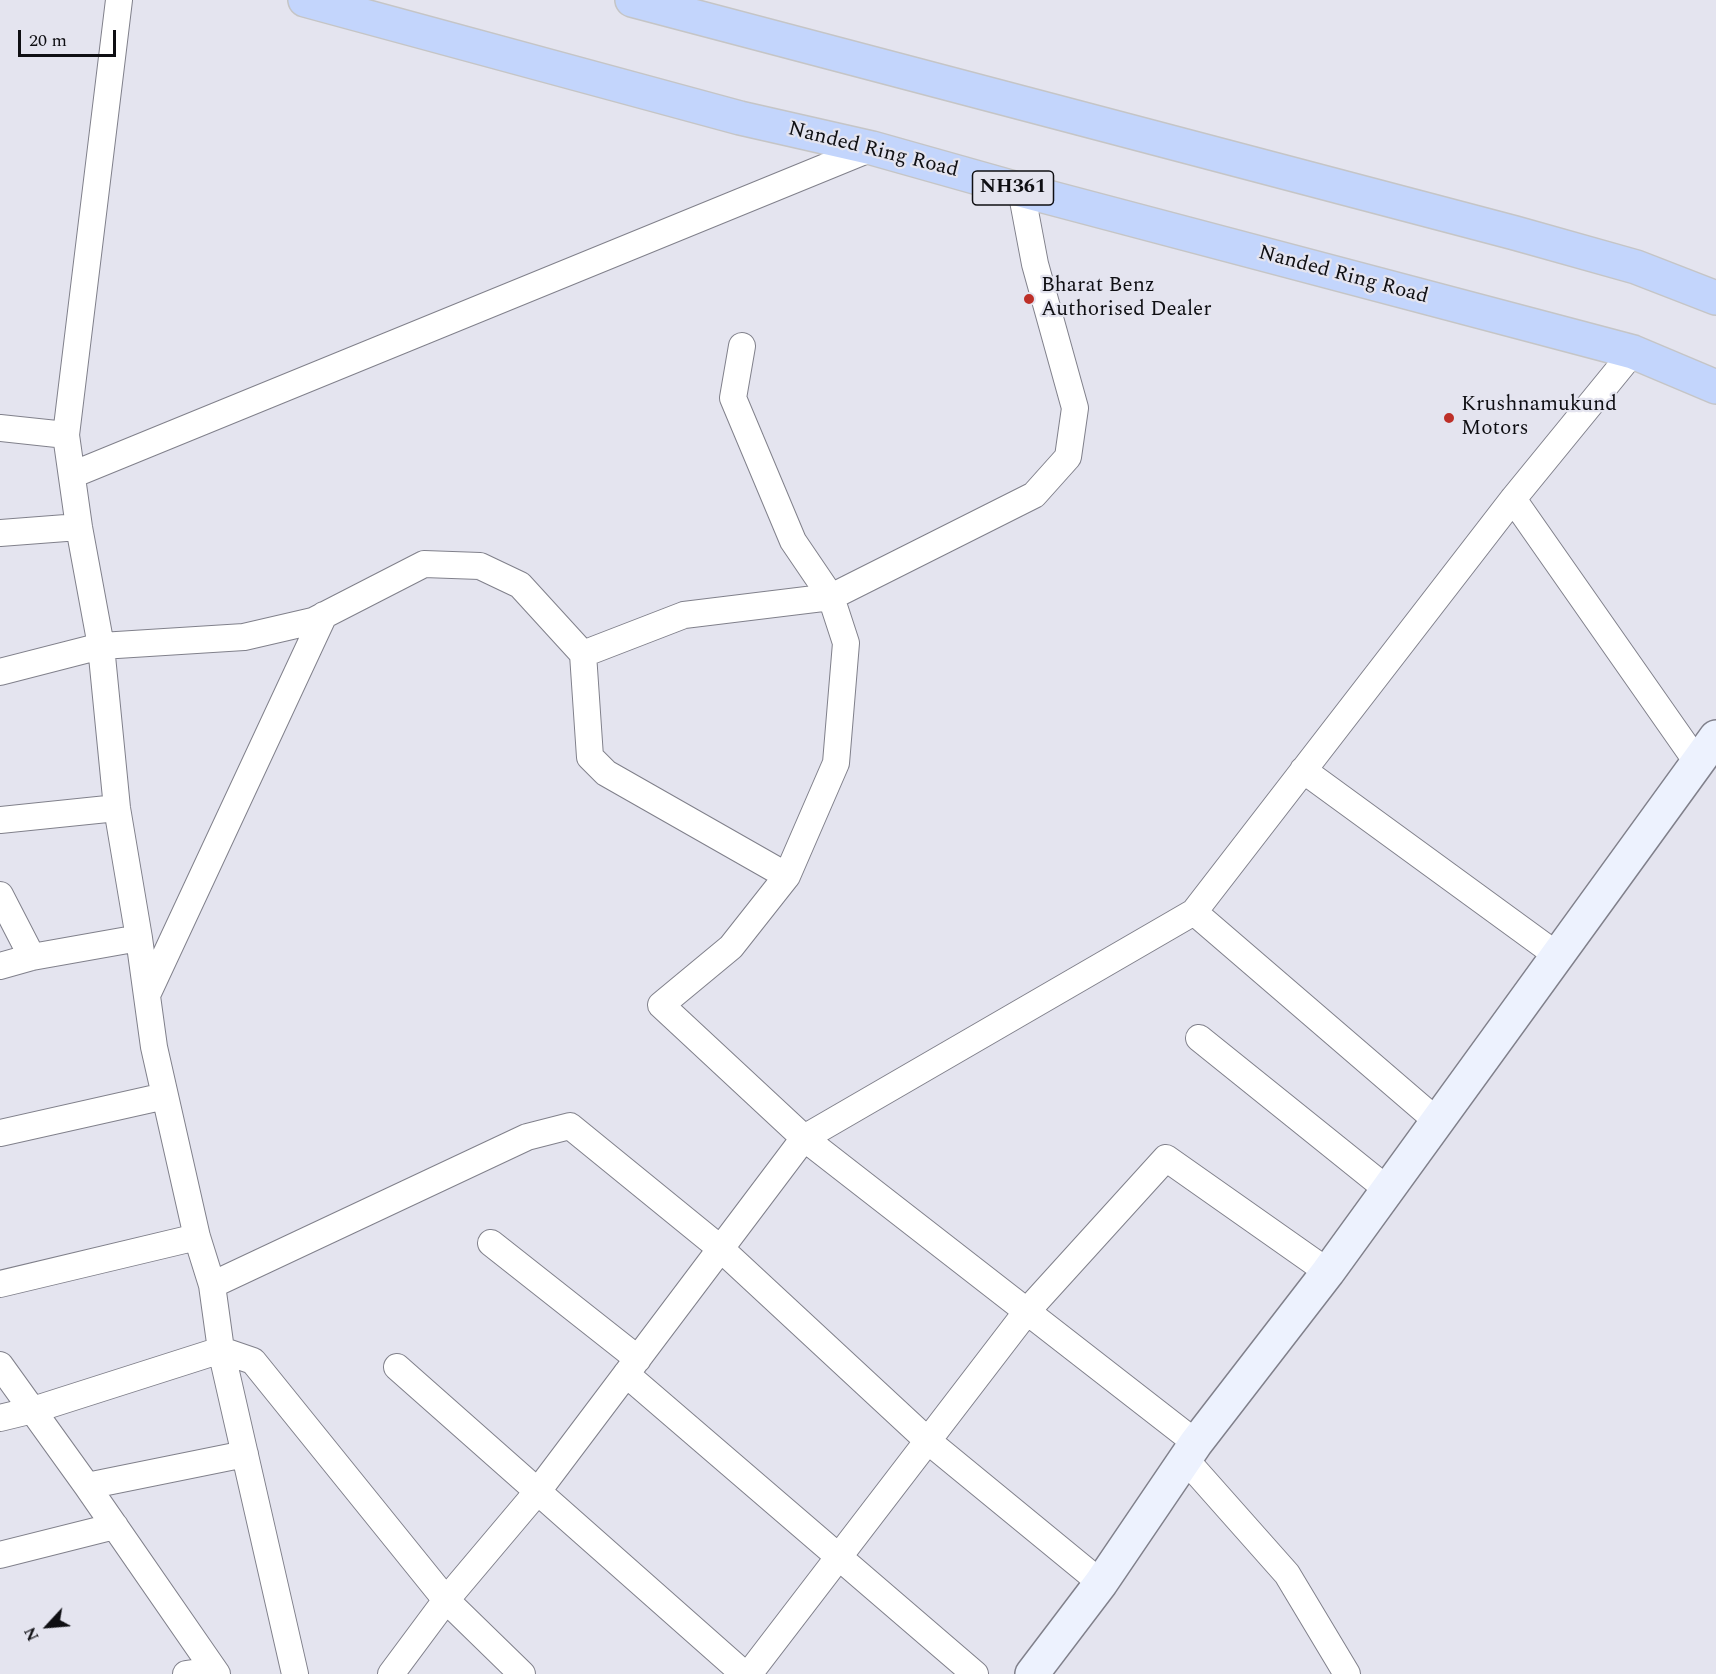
<!DOCTYPE html>
<html>
<head>
<meta charset="utf-8">
<style>
	body { margin:0 }
	#map { position:relative; width:1716px; height:1674px; overflow:hidden; background:#e4e4ef; font-family:Spectral,serif }
	canvas { display:block }
	.north { position:absolute; left:18px; top:1596px; width:60px; height:60px; -webkit-text-stroke:4px #e4e4ef; paint-order:stroke; rotate:244deg; font-size:16px; font-weight:700; line-height:24px; text-align:center; color:#0f0f13 }
	.north::after { content:''; display:block; margin:auto; width:21px; height:27px; background:#0f0f13; clip-path:polygon(50% 0,100% 100%,50% 72%,0 100%) }
	.scale { position:absolute; left:18px; top:30px; width:98px; height:27px; box-sizing:border-box; border:3px solid #0f0f13; border-top:0; padding-left:8px; font-size:18px; line-height:21px; white-space:nowrap; color:#0f0f13; -webkit-text-stroke:4px #e4e4ef; paint-order:stroke }
</style>
</head>
<body>
<div id="map">
<canvas width="1716" height="1674"></canvas>
<div class="north">N</div>
<div class="scale">20 m</div>
</div>
<script>
const ctx = document.querySelector('canvas').getContext('2d');
ctx.lineJoin = 'round';
function trace(path, color, width, dash) {
  ctx.strokeStyle = color;
  ctx.lineWidth = width;
  ctx.lineCap = dash ? 'butt' : 'round';
  ctx.setLineDash(dash || []);
  ctx.stroke(path);
}
function drawText(font, color, halo, rows, align = 'center') {
  ctx.font = font + ' Spectral,serif';
  ctx.lineWidth = 4.5;
  ctx.setLineDash([]);
  ctx.textBaseline = 'middle';
  ctx.strokeStyle = halo;
  ctx.fillStyle = color;
  for (const [text, x, y, turn = 0] of rows) {
    ctx.save();
    ctx.translate(x, y);
    ctx.rotate((+turn || 0) * Math.PI / 180);
    ctx.textAlign = isNaN(turn) ? turn : align;
    if (halo) ctx.strokeText(text, 0, 0);
    ctx.fillText(text, 0, 0);
    ctx.restore();
  }
}
const street = new Path2D(`
	M119,0L66,435L79,527L101,646L117,808L139,938L154,1047L197,1237L212,1285L221,1350L295,1674
	M742,346L733,398L793,541L831,597L846,643L836,763L787,876L731,947L661,1005L804,1138L1196,1443
	M0,428L66,435
	M72,475L872,148
	M1513,499L1697,762
	M0,533L79,527
	M583,654L684,615L831,597L1034,495L1068,457L1075,408L1035,264L1021,190
	M0,672L101,646L244,637L313,621L424,564L480,566L520,585L583,654L590,757L606,773L787,876
	M1303,770L1558,956
	M0,820L117,808
	M0,895L32,957
	M1194,912L1438,1122
	M0,966L32,957L139,938
	M147,995L324,615
	M1199,1038L1388,1190
	M0,1133L165,1096
	M491,1243L638,1359
	M0,1284L197,1237
	M212,1285L527,1137L570,1126L721,1249L928,1441L1101,1583
	M0,1365L87,1486L217,1674
	M397,1367L744,1674
	M626,1374L975,1674
	M0,1418L33,1410L221,1350L253,1361L446,1600L522,1674
	M1185,1459L1287,1574L1347,1674
	M87,1486L245,1454
	M0,1555L115,1526
	M186,1674L213,1670
	M391,1674L446,1600L538,1491L804,1138L1194,912L1513,499L1633,352
	M749,1674L1028,1310L1166,1158L1328,1272`);
const secondary = new Path2D(`
	M1032,1674L1101,1583L1196,1443L1328,1272L1716,737`);
const highway = new Path2D(`
	M305,0L740,118L872,148L1021,190L1633,352L1716,387
	M632,0L1515,233L1636,267L1716,298`);
const markers = [
	[1029,299,6,"#bd2f28"],
	[1449,418,6,"#bd2f28"]
];
const shields = [
	[1013,188,81]
];
const shieldNames = [
	["NH361",1013,188]
];
const streetNames = [
	["Nanded Ring Road",873,151,14],
	["Nanded Ring Road",1343,276,15]
];
const poiNames = [
	["Bharat Benz",1041,287],
	["Authorised Dealer",1041,311],
	["Krushnamukund",1461,406],
	["Motors",1461,430]
];
trace(street, '#80808b', 28);
trace(secondary, '#80808b', 36);
trace(highway, '#c5c5c6', 36);
trace(street, '#fff', 26);
trace(secondary, '#edf2fe', 33);
trace(highway, '#c3d5fc', 33);
for (const [x, y, r, color] of markers) {
  const dot = new Path2D();
  dot.arc(x, y, r, 0, 2 * Math.PI);
  ctx.fillStyle = color;
  ctx.fill(dot);
  trace(dot, '#e4e4ef', 2);
}
for (const [x, y, w] of shields) {
  const box = new Path2D();
  box.roundRect(x - w / 2, y - 17, w, 34, 4.5);
  ctx.fillStyle = '#e4e4ef';
  ctx.fill(box);
  trace(box, '#0f0f13', 1.5);
}
drawText('bold 20px', '#0f0f13', null, shieldNames);
drawText('21px', '#0f0f13', '#e4e4ef', streetNames);
drawText('21px', '#0f0f13', '#e4e4ef', poiNames, 'left');
</script>
</body>
</html>
